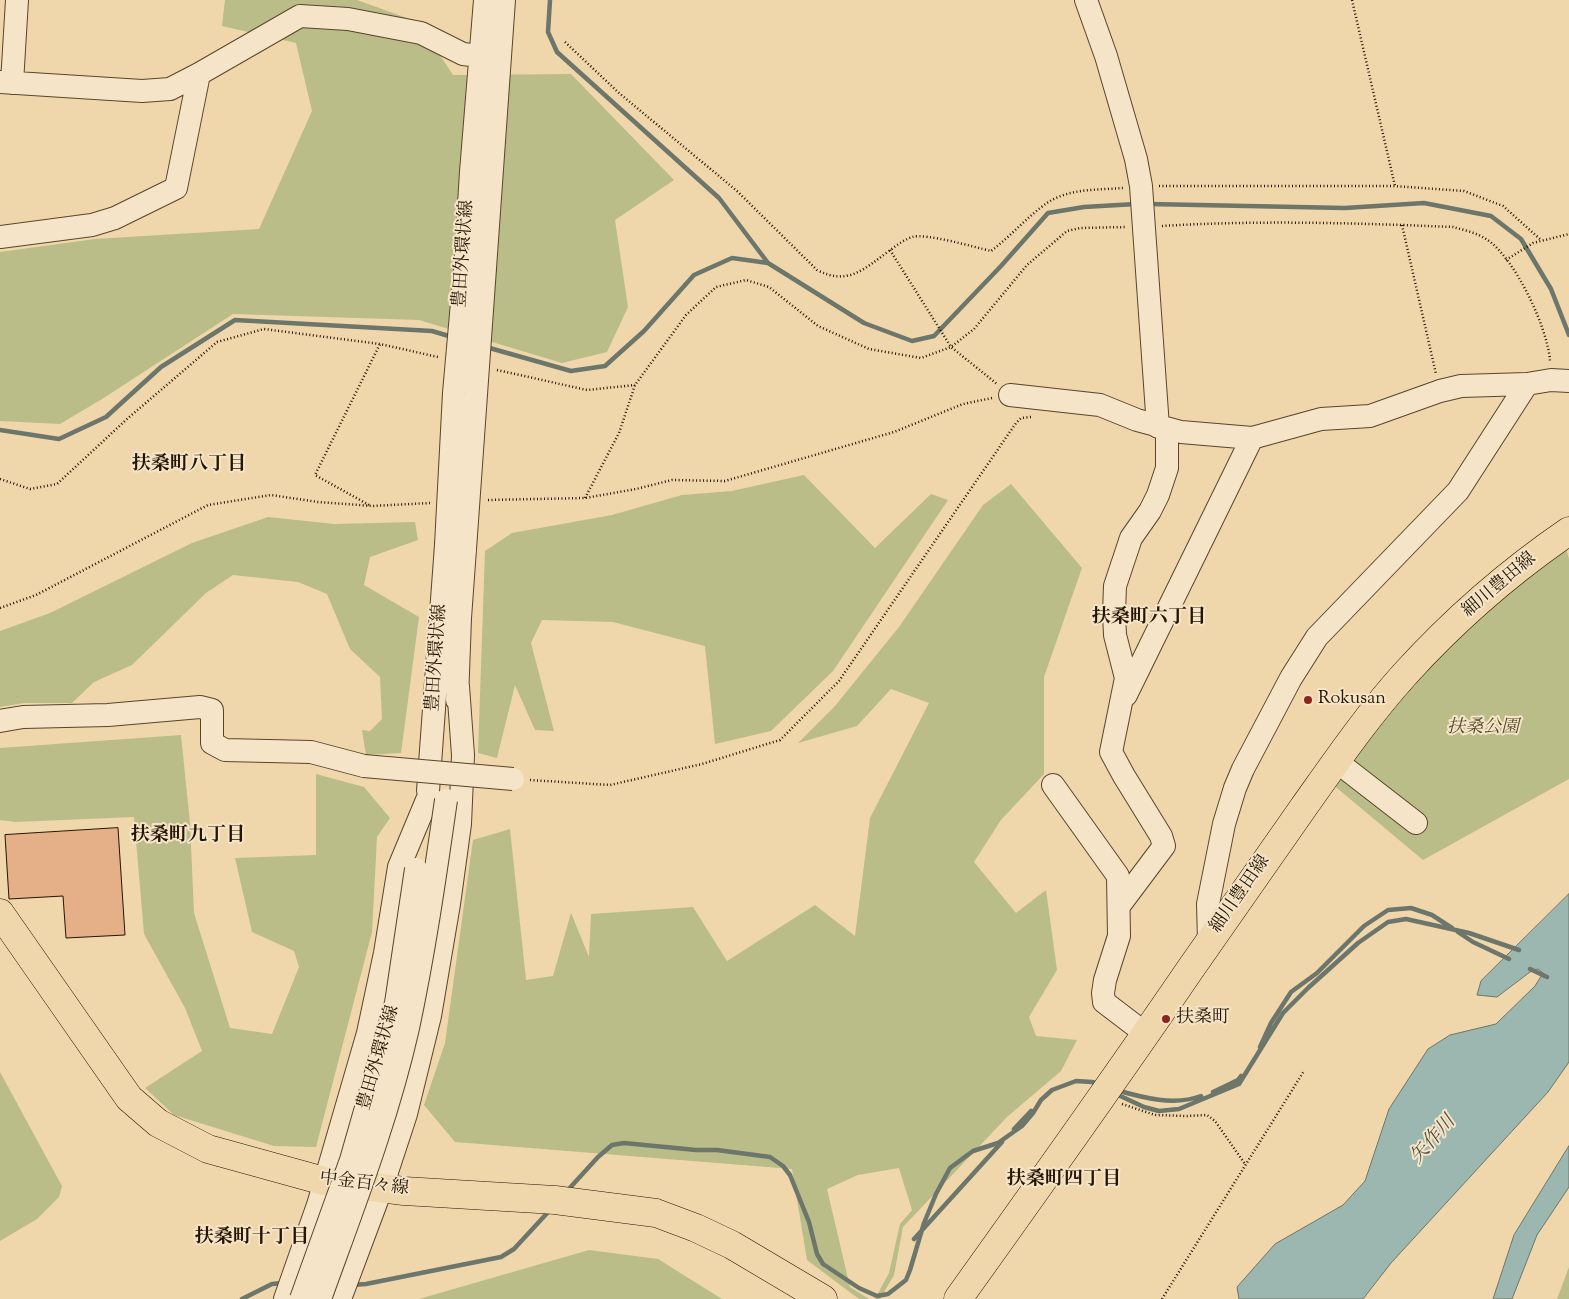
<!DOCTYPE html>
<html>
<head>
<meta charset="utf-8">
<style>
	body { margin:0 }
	canvas { display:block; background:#efd6ab }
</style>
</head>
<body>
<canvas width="1569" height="1299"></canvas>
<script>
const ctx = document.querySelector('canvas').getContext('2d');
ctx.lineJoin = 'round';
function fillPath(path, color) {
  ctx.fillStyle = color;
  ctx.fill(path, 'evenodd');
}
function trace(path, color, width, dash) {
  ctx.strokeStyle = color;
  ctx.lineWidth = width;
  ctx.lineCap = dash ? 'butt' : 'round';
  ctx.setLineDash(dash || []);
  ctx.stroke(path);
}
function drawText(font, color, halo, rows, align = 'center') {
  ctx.font = font + ' "Sorts Mill Goudy","Noto Serif JP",serif';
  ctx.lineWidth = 4;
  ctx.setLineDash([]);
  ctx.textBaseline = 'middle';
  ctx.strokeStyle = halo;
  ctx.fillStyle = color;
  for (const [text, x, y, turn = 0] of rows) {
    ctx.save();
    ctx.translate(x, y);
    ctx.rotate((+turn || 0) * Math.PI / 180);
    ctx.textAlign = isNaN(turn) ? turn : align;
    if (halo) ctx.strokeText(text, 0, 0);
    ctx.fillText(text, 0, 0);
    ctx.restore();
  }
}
const green = new Path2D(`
	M225,0H357L418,22L453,75L571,74L674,180L615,220L628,307L607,352L562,363L419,320L233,314L102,399L60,424L0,421V252L95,239L259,229L312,111L296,43L222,26Z
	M804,475L875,548L931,494L948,500L833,671L771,731L715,744L705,646L613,622L542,620L531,643L554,731L535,730L515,685L497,758L478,753L485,551L512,533L612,515L682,495L732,491Z
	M1011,484L1082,568L1044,677V774L1001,820L974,862L1016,913L1046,890L1057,970L1029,1017L1036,1036L1077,1040L1061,1071L1007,1117L903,1227L894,1275L880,1299H875L889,1273L900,1224L912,1210L899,1168L858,1175L827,1189L850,1287L869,1299H859L807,1260L792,1169L455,1142L424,1105L445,1043L473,840L510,829L526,980L553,976L571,913L589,957L591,914L693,907L727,961L815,905L855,936L870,818L929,703L891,689L857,726L798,743L835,706L899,627L983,505Z
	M268,517L334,524L415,522L418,540L370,557L364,585L419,617L401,753L366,755L362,730L370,731L382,719L380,677L350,649L327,594L298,582L233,575L206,593L132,665L94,682L72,703H24L0,707V631L50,613L192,543Z
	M1566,548L1569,559V779L1423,860L1325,778L1487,606Z
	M181,735L190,823L194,913L230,1028L272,1034L299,967L294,951L252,932L235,858L316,855V774L364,787L390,818L377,837L372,932L316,1147L274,1146L174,1115L145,1088L202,1051L185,1008L144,934L134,817L15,822L0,820V748Z
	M0,1072L62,1186L59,1197L37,1219L0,1241Z
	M589,1250L658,1259L722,1299H419Z
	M1569,1267V1299H1557Z`);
const water = new Path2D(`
	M1569,894V1062L1548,1092L1391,1263L1363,1299H1239L1237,1287L1275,1244L1343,1205L1365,1181L1389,1109L1428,1049L1450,1035L1496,1024L1535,986L1543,973L1538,969L1530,972L1497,997L1477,995L1481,981Z
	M1569,1146V1187L1537,1235L1512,1299H1493L1514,1235Z`);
const stream = new Path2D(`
	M550,0L548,32L557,52L719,198L768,263
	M1149,204L1345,208L1424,203L1491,216L1521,239L1551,289L1569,335
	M486,347L571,371L605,366L644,331L694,275L732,258L768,263L864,323L912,341L934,336L1001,266L1048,213L1084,207L1136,204
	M0,430L59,439L106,417L161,367L235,320L432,331L452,337
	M1458,932L1473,942L1509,959
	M1530,969L1547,977
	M1260,1047L1271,1023L1291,992L1317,973L1364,926L1388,910L1411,908L1432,915L1452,928
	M1116,1090C1144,1098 1174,1106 1201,1096
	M1213,1092L1238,1080L1241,1076
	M1116,1094L1144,1107L1159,1111L1179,1109L1239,1084L1283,1013L1308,988L1358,943L1388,922L1406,919L1469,933L1519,950
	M1014,1129L1031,1111
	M567,1191L598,1157L612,1145L624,1143L696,1150H717L770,1157L783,1166L790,1175L809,1222L817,1254L823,1264L859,1288L877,1296L888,1294L906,1280L910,1270L924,1223L936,1194L950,1168L973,1151L998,1143L1022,1126L1033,1113L1041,1100L1052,1090L1076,1081L1092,1082L1098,1084
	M914,1239L1002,1142
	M352,1285L366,1284L501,1257L514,1249L550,1210
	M242,1299L272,1284L282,1283`);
const building = new Path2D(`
	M118,828L125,935L66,938L63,896L9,899L5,835Z`);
const path = new Path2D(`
	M1352,0L1395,186
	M565,42L619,93L737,191L817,270C848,286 864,269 889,251C896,246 903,240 912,237C926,233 974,247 991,251C1011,236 1028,216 1047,203C1069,188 1099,190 1123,188
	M1159,186H1395L1464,191L1503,206L1541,240
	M1402,225L1436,374
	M1162,226C1259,220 1356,223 1453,227C1464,230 1477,233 1486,239C1514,256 1548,328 1550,361
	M890,250L951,347L997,384
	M1506,260L1533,243L1569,234
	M497,370L587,390L635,385
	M0,479L30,489L57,484L127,419L217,342L264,329L380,344L438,357
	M585,498L619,433L635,385L686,315L716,287L746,280L769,287L818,326L869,349L921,358L951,347L974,329L1027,265L1067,231L1080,228L1127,227
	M488,500L585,498L636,489L672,480L725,481L894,432L963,404L992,398
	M369,505L315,475L380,344
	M0,608L36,595L208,505L271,495L318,502L372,506L430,503
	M530,780L610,785L702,764L780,740L839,681L1016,423L1021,418L1031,417
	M1122,1104L1155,1115L1187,1116L1207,1115L1215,1121L1245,1164
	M1162,1299L1304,1071`);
const minor = new Path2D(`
	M1086,0L1106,56L1136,159L1141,186L1158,427
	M0,82L142,91L170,89L199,74L300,16L348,19L421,33L463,54L480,56
	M12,83L17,0
	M0,237L92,225L115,218L176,188L199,74
	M485,268L504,0
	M465,269L471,172L485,0
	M1010,395L1100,405L1137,420L1181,432L1252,438L1321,419L1370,416L1440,391L1461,386L1527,384L1551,380L1569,381
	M1126,695L1252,438
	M457,700L460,618L465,549
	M0,721L23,717L108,715L200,707L212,710V743L225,750L311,752L364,766
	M1336,761L1416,823
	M1053,785L1118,876L1119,936L1105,980L1103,993L1104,1002L1146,1034
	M428,791L446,545
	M1119,906L1164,846L1161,836L1124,776L1111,752L1126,678L1115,635L1114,613L1115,586L1131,538L1150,511L1158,495L1167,468V429
	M1209,941L1208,904L1224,824L1235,788L1243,769L1291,678L1317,637L1458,491L1527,384
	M285,1299L318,1205L368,1033L385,953L399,867L427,800
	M340,1299L382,1187L406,1114L430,1016L449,904L460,824L463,755L458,686`);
const major = new Path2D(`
	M0,913L129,1098L158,1123L208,1149L324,1181L404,1191L555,1200L656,1213L696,1228L732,1245L823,1299
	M958,1299C1036,1190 1114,1081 1189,971C1227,916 1265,862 1303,808C1335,763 1367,716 1405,674C1454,620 1509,572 1569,531`);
const minorBridge = new Path2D(`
	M446,545L454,393L465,269
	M465,549L485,268
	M364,766L513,779
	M301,1299L351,1160L396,1003L416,869
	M320,1299C352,1210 387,1121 408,1028C424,953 435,877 446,800`);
const markers = [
	[1308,700,5,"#8f2418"],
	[1166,1019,5,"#8f2418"]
];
const streetNames = [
	["豊田外環状線",465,254,-86],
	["細川豊田線",1500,586,-40],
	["豊田外環状線",438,658,-86],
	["細川豊田線",1241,895,-55],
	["豊田外環状線",380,1058,-74],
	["中金百々線",364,1185,7]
];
const poiNames = [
	["Rokusan",1318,700],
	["扶桑町",1176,1019]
];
const parkNames = [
	["扶桑公園",1483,729]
];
const neighbourhoodNames = [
	["扶桑町八丁目",189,466],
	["扶桑町六丁目",1149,619],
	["扶桑町九丁目",188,837],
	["扶桑町四丁目",1064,1181],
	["扶桑町十丁目",252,1239]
];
const waterNames = [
	["矢作川",1434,1141,-49]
];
fillPath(green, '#babd88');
fillPath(water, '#9cb7b0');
trace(water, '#6c766a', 1);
trace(stream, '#6c766a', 4.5);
fillPath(building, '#e5af87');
trace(building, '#251500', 1);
trace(minor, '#58452b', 24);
trace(major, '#251500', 29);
trace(path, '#251500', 2.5, [1, 2.5]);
trace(minor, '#f5e4c8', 22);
trace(major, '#efd6ab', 28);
trace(minorBridge, '#58452b', 24, []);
trace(minorBridge, '#f5e4c8', 22);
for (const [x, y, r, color] of markers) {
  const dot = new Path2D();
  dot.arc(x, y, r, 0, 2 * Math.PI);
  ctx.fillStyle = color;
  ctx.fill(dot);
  trace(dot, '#f5e4c8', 2);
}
drawText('18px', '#251500', '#f5e4c8', streetNames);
drawText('18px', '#251500', '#f5e4c8', poiNames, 'left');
drawText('italic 18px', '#524729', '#f5e4c8', parkNames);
drawText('bold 19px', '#251500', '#f5e4c8', neighbourhoodNames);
drawText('italic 19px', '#4f4e3e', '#f5e4c8', waterNames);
</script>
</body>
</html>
